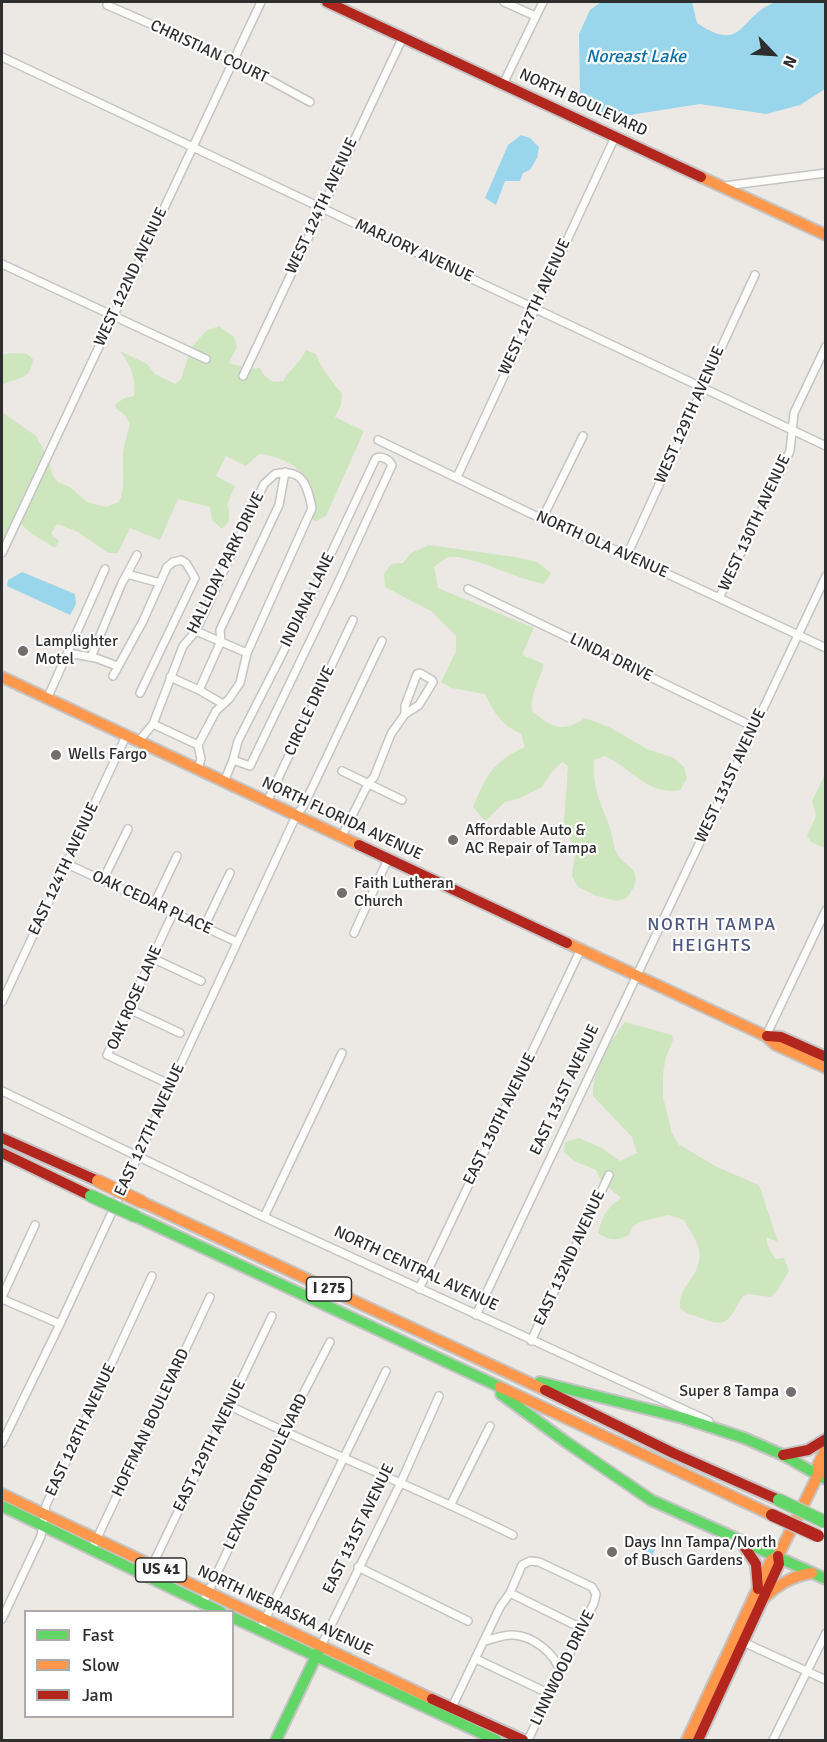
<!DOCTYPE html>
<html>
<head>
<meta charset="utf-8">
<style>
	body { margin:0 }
	#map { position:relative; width:827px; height:1742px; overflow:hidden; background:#ece8e4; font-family:Signika,sans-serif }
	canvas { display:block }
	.frame { position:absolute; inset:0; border:3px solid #2e2e2e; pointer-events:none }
	.legend { position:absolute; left:24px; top:1610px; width:210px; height:108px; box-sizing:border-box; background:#fff; border:2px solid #ababab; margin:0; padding:8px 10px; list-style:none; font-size:18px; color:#2e2e2e }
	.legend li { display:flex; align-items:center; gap:12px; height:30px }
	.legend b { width:30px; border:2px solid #ababab }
	.north { position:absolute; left:743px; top:24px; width:60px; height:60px; -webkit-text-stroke:4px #fff; paint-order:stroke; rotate:115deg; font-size:16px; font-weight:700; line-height:24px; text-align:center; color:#2e2e2e }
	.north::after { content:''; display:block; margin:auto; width:21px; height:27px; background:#2e2e2e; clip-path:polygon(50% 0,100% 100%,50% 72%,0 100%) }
</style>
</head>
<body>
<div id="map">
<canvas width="827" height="1742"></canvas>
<div class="frame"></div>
<ul class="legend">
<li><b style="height:8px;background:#63d668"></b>Fast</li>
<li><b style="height:8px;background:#ff974d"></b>Slow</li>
<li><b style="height:8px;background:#b3261e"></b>Jam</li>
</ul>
<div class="north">N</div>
</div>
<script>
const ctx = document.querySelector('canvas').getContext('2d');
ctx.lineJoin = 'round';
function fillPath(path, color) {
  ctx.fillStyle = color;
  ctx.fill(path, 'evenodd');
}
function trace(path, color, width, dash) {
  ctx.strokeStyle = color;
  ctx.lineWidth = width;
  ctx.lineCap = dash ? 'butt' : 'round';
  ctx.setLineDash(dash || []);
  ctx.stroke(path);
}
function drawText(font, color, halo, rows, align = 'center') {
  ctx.font = font + ' Signika,sans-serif';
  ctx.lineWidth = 4.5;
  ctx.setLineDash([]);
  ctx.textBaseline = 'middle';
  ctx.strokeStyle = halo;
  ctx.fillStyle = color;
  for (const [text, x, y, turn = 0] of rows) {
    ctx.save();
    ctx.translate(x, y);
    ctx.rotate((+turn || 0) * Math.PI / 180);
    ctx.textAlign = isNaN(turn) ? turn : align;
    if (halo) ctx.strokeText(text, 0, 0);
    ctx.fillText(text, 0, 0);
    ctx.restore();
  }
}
const green = new Path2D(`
	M219,326L234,337L237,347L229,363L243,367L239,377L245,381L250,369L260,368L264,375L273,382L283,381C290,369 300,363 306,350L316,354C322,370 332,381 342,394L341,405L335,417L364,431L326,516L316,521L311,519C325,483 293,457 259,454L246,466L226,456L216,476L235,486L227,505L229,509V521L222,529L212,520L210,507L178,499L160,540L130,528L118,553H108L78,532L57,524L51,534L59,541L55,548L32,534L21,524L19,525L49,462L53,476L58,482L70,487L87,502L106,507L119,502C126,486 122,474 123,458C123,446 127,435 130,424L124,414L116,409L115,404L125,398L134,396C136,378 131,365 120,351L147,364L155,374L175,384L181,379L189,354L208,363L210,357L191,348L206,331Z
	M11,353L27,354L33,359C30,382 18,376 2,385V355Z
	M2,412L36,436L45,452L2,545Z
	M429,545L515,557L537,562L551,573L544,584C520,580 468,554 450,557C444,558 438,564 434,567L438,588L534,628L522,655L544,664C540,680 530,694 532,711C552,728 562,733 585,718L609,727L647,749L674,758L684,767L687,778L680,790C649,796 631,768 605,756L594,760C592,788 601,803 610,828C613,837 613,847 618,855C622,862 631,866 634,872C639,882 632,890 627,898L617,901L597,896L578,887L572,876L575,854L564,822L568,766L562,762L551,773L542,787L520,798L505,802L485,821L473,807C487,775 492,762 525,747L521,734C502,725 494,713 485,694L452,688L441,682L456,651V636L431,611L385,587L384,574L391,564L403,563L411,553Z
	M825,774V848L811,842L807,836L816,816L812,801Z
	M625,1022L672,1035L673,1040L665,1060L663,1076V1097L672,1133L678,1144L717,1167L759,1185L778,1242L766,1237C767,1244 771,1254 776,1259L784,1258L789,1271L777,1291L771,1297L748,1294L743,1296C729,1317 730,1330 701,1318C693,1315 686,1314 680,1308C677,1283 706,1276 698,1246C695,1237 689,1229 684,1220L669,1215L642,1221L632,1227L629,1235C616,1241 610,1241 598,1233C602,1217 607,1207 621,1198L608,1187L614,1173L607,1170L602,1182L596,1170L574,1161L564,1152L565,1142L579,1138L602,1148L620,1161L637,1153L632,1137L593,1096C592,1071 610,1041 625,1022Z`);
const water = new Path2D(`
	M601,2H692L697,23C744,54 738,18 773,3C785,0 812,1 825,2V89L800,105L766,114L700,104L604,119L588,109L580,96L579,34L590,10Z
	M521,135L530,138L539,147L537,158L530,170L523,173L520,181H505L496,205L485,198L508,145Z
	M22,572L75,594L76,604L70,615L7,586L8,580Z
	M648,1542L656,1546L651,1560L640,1555Z`);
const street = new Path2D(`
	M504,2L535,16
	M107,5L233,60L310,102
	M2,57L826,446
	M503,84L543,2
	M724,186L826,173
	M2,264L206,359
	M243,376L403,37
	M378,440L542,519L627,555L826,648
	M457,477L615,137
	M542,519L583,436
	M2,553L261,2
	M627,555C670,462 711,368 755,275
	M127,574L160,583
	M468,589L754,727
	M719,598L790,451L794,413L826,346
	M196,631L247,653
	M68,653L96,658L117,666
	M91,657L121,585L137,555
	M113,676L143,621L167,567L173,562L181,560L186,563L195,578L140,693
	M170,677L199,690L223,704
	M199,690L221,641L220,630L279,505L285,472
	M47,699L105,569
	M153,724L198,745
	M138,742L153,724L183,646L196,631L264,484L275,474C303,468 307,485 312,508L247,653L240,683L229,699L216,711L198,745L201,759L198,769
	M342,771L402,800
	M224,782L233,760L238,741L305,609L374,462L376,458C382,456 389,459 392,465L337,585L250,766L233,760
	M267,802L353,620
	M341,838L368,784L374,777L391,734L405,714L419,705L433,682L432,680L420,673L417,674L405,706V714
	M67,864L237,942
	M103,880L128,829
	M154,904L177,856
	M204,927L230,873
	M354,933L388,859
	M152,958L201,981
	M2,1002L126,736
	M129,1009L180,1033
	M766,1036L826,910
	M171,1085L107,1055L173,913
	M2,1091L264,1217L709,1421
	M264,1217L342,1053
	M419,1289L581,949
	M2,1297L35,1225
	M2,1299L60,1324
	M476,1315L826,576
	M531,1341L609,1175
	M230,1406C323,1451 420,1489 513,1535
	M2,1443L60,1324L296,816L304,805L382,641
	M451,1504L490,1426
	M92,1549L210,1297
	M358,1567L468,1621
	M151,1568L272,1316
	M510,1593L581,1628
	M203,1603L284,1431L330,1342
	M2,1619L41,1536L46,1505L152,1276
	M260,1630L386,1371
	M485,1641C494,1639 504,1634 513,1635C533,1636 555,1653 560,1672
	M743,1642L826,1680
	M321,1646L401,1482L439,1396
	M476,1659L550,1694
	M452,1707L500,1607L510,1593L522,1565L530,1561L539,1562L592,1587L596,1594L594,1603L528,1740
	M773,1740L826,1633`);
const fast = new Path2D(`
	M135,1216L500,1387
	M540,1382L683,1418L744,1438
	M501,1394L566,1442L651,1500L826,1579
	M744,1438L783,1455L818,1475
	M818,1475L826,1479
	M2,1506L221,1612
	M232,1617L496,1740
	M276,1740L321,1646`);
const slow = new Path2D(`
	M701,177L826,235
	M2,677L359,845
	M567,943L766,1036L776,1045L826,1068
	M142,1202L545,1390
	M500,1387L772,1515
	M818,1475V1465L826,1448
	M2,1494L432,1699
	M761,1601C776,1586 791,1576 812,1573
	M687,1740L771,1560L778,1556L818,1475L826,1466`);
const jam = new Path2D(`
	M327,2L701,177
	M359,845L567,943
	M767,1036L781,1037L826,1057
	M2,1138L98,1181
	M2,1153L91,1196
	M545,1390L673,1453L779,1500
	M783,1455L808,1450L826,1439
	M742,1543L756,1564L758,1589
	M432,1699L523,1740
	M698,1740L779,1564L778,1556`);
const fastBridge = new Path2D(`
	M91,1196L135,1216
	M779,1500L825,1522`);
const slowBridge = new Path2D(`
	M98,1181L142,1202`);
const jamBridge = new Path2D(`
	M772,1515L818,1536`);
const markers = [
	[23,651,6,"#706f6e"],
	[56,755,6,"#706f6e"],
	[453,840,6,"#706f6e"],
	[342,893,6,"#706f6e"],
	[791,1392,6,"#706f6e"],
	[612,1552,6,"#706f6e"]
];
const shields = [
	[329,1289,45],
	[161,1570,51]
];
const shieldNames = [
	["I 275",329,1289],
	["US 41",161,1570]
];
const streetNames = [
	["CHRISTIAN COURT",209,52,25],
	["NORTH BOULEVARD",583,103,25],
	["WEST 124TH AVENUE",322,206,-65],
	["MARJORY AVENUE",414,251,25],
	["WEST 122ND AVENUE",131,277,-65],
	["WEST 127TH AVENUE",535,307,-65],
	["WEST 129TH AVENUE",690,415,-66],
	["WEST 130TH AVENUE",755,523,-65],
	["NORTH OLA AVENUE",602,545,24],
	["HALLIDAY PARK DRIVE",226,563,-64],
	["INDIANA LANE",308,600,-64],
	["LINDA DRIVE",611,658,26],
	["CIRCLE DRIVE",310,711,-65],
	["WEST 131ST AVENUE",731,776,-65],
	["NORTH FLORIDA AVENUE",342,819,25],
	["EAST 124TH AVENUE",64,869,-65],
	["OAK CEDAR PLACE",152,903,25],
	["OAK ROSE LANE",135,998,-66],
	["EAST 131ST AVENUE",565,1090,-65],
	["EAST 130TH AVENUE",500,1119,-64],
	["EAST 127TH AVENUE",150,1130,-65],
	["EAST 132ND AVENUE",570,1258,-65],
	["NORTH CENTRAL AVENUE",416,1269,25],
	["HOFFMAN BOULEVARD",151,1423,-65],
	["EAST 128TH AVENUE",81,1430,-65],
	["EAST 129TH AVENUE",210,1446,-64],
	["LEXINGTON BOULEVARD",266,1472,-64],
	["EAST 131ST AVENUE",359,1529,-64],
	["NORTH NEBRASKA AVENUE",285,1611,25],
	["LINNWOOD DRIVE",563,1668,-64]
];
const poiNames = [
	["Lamplighter",35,642],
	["Motel",35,660],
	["Wells Fargo",68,755],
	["Affordable Auto &",465,831],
	["AC Repair of Tampa",465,849],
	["Faith Lutheran",354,884],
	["Church",354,902],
	["Super 8 Tampa",779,1392,"right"],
	["Days Inn Tampa/North",624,1543],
	["of Busch Gardens",624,1561]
];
const waterNames = [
	["Noreast Lake",636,57]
];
const neighbourhoodNames = [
	["NORTH TAMPA",712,925],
	["HEIGHTS",712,946]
];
fillPath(green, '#cee6be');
fillPath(water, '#99d6ec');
trace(street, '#c5c4c5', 10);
trace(fast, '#c5c4c5', 14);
trace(slow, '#c5c4c5', 14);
trace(jam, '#c5c4c5', 14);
trace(street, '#fcfcfb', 7);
trace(fast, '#63d668', 10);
trace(slow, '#ff974d', 10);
trace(jam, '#b3261e', 10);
trace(fastBridge, '#c6c5c4', 15, []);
trace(slowBridge, '#c6c5c4', 15, []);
trace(jamBridge, '#c6c5c4', 15, []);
trace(fastBridge, '#63d668', 12);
trace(slowBridge, '#ff974d', 12);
trace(jamBridge, '#b3261e', 12);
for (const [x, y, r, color] of markers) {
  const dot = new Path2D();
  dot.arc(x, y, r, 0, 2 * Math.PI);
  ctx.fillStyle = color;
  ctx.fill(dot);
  trace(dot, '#fff', 2);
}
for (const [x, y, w] of shields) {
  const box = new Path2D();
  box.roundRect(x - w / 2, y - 12, w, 24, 4.5);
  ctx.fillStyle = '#fff';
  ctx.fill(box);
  trace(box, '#2e2e2e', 1.5);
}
drawText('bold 15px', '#2e2e2e', null, shieldNames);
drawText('16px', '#2e2e2e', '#fff', streetNames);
drawText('16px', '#2e2e2e', '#fff', poiNames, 'left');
drawText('italic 18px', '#0d6fa3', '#fff', waterNames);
ctx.letterSpacing = '1.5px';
drawText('18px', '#4d5680', '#fff', neighbourhoodNames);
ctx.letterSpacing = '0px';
</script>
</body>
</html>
